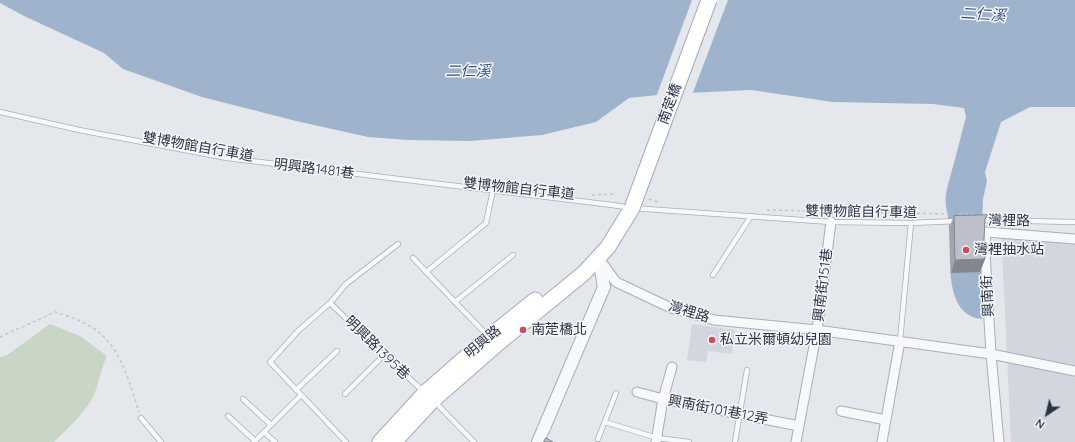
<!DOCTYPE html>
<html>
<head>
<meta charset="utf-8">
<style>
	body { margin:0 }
	#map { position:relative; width:1075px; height:442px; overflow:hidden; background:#e4e7ec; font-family:Quicksand,sans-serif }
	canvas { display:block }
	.north { position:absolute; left:1027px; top:394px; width:40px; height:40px; -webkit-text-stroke:3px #f4f6f9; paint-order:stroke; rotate:215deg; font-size:11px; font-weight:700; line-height:16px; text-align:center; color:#2b3445 }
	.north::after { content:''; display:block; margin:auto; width:14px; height:18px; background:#2b3445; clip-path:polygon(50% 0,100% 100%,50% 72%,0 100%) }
</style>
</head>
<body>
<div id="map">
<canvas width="1075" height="442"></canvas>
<div class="north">N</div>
</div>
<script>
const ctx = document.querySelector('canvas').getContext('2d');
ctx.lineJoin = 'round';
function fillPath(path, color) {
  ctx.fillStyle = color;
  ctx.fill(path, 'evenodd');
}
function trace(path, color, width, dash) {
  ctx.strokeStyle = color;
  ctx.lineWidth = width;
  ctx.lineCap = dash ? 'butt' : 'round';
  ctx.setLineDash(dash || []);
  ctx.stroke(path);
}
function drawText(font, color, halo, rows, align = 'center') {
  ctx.font = font + ' Quicksand,"Noto Sans TC",sans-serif';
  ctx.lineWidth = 3;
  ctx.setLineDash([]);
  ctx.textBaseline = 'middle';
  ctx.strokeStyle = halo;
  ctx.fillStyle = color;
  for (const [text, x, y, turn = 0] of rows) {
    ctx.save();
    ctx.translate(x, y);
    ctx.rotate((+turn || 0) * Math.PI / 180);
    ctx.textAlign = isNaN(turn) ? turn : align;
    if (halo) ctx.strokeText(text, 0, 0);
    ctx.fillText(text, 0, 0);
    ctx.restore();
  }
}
const built = new Path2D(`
	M1001,227L1075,234V442H1011Z
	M692,324L735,330L732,354L708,351L706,362L687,360Z`);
const green = new Path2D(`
	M50,324L80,336L107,356C100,370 99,385 93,397C85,413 66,430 54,442H0V357L7,355Z`);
const water = new Path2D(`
	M0,0H1075V107H1030L1001,122L985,172L987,181L983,199L982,228L983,272L982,319C942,315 952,256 949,228C949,217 944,205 946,194C947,186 950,178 952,170C957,153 961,135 966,117L964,108L933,104L833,102L751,90L667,94L629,98L596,122L542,135L470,141L408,140L368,137L296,121L202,97L123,69L104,53L24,16L0,3Z`);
const pier = new Path2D(`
	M692,0H728L692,95L656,97Z`);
const path = new Path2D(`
	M592,195L614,194
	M649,199L660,203
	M767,210L949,214
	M959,214H975
	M0,337L55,312C64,315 75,318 84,323C119,339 128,378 139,412`);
const service = new Path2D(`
	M0,112L79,130L227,158L612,205L632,208L831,222L911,223L957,221
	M979,220L1075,222
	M413,258L455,302L488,336
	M426,272L486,223L493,190
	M713,275L751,216
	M455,302L513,255
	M330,303L384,355L423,391
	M900,341L911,223
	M296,390L337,351
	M345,394L384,355
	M243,399L271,425
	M435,402L474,442
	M228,416L255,441
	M141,418L161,442
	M605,422L657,438L689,442
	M264,432L275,442
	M598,439L616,393
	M254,442L301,395
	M346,442L270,362L298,331L330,303L346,284L398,244
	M735,442L747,370`);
const minor = new Path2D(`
	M601,261L616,282L671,308L714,320L817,330L991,354L1075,371
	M637,392L663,399L799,426
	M841,411L886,420
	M656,442L663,399L672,367
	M796,442L817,330L831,222
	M882,442L900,341
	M999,442L991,354L985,252L986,232L1075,239`);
const tertiary = new Path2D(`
	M538,442L604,287L599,258`);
const primary = new Path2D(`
	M380,442L425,393L489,337L535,300
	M394,442L433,400L496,345L584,273L608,247L632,208`);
const primaryBridge = new Path2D(`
	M632,208L709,0`);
const wall = new Path2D(`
	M987,215L985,221L984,239L985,259L980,272L951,273L949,228L954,216Z`);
const shadedWall = new Path2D(`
	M985,259L980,272L951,273L955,260Z`);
const building = new Path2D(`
	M987,215L985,219L984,239L985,259L955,260L954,216Z
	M546,438L553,442H544Z`);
const markers = [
	[966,250,4,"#d1495b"],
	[523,330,4,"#d1495b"],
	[712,340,4,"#d1495b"]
];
const streetNames = [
	["南萣橋",670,104,-70],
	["雙博物館自行車道",198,147,10],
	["明興路1481巷",314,169,7],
	["雙博物館自行車道",519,189,6],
	["雙博物館自行車道",861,212,1],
	["灣裡路",1009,221,1],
	["興南街151巷",823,285,-83],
	["興南街",988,296,-93],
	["灣裡路",689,312,17],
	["明興路",483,342,-40],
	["明興路1395巷",377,348,44],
	["興南街101巷12弄",718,410,11]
];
const poiNames = [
	["灣裡抽水站",974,250],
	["南萣橋北",531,330],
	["私立米爾頓幼兒園",720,340]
];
const waterNames = [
	["二仁溪",983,15,3],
	["二仁溪",468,71]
];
fillPath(built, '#d2d6de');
fillPath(green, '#c9d6c5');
fillPath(water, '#9fb4cc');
fillPath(pier, '#e4e7ec');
trace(service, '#a9aeb7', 6);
trace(minor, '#a9aeb7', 11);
trace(tertiary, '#a9aeb7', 14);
trace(primary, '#a3abb8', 17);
trace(path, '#c2c5cb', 1.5, [3, 3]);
trace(service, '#f7f8fa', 4.5);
trace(minor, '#f7f8fa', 9);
trace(tertiary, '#f7f8fa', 12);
trace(primary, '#fff', 15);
trace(primaryBridge, '#a3abb8', 17, []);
trace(primaryBridge, '#fff', 15);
fillPath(wall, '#a1a5ae');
fillPath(shadedWall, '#83868d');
fillPath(building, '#bbc0ca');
trace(building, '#83868d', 1);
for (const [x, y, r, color] of markers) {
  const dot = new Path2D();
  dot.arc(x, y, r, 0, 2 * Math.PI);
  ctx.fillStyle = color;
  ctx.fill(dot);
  trace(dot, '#f4f6f9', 1.5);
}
drawText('14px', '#2b3445', '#f4f6f9', streetNames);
drawText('14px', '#2b3445', '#f4f6f9', poiNames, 'left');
drawText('italic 15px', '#34527a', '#f4f6f9', waterNames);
</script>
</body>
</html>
